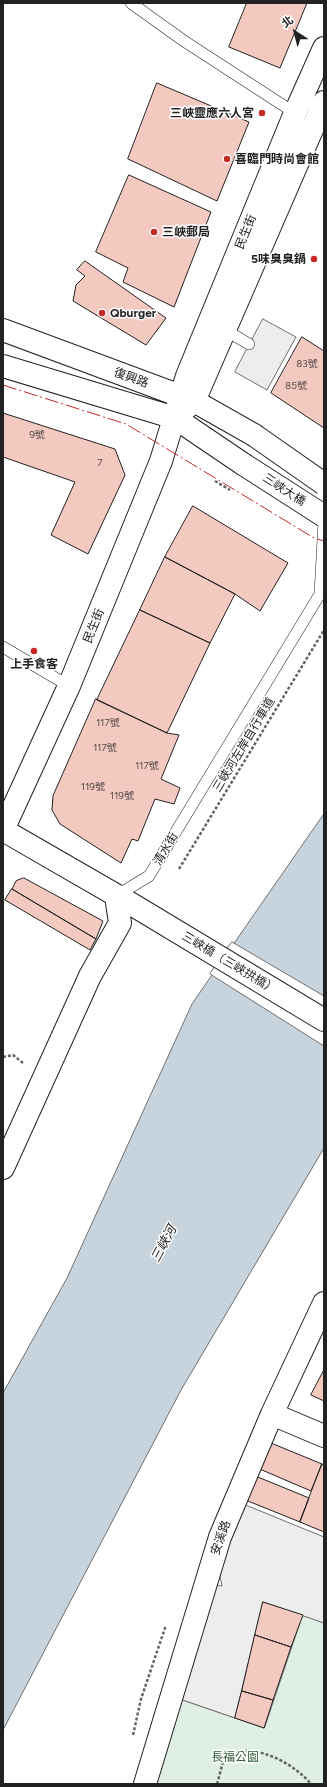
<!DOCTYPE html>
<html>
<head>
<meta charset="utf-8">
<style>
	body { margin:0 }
	#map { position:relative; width:327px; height:1787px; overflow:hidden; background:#fff; font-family:Figtree,"Noto Sans TC",sans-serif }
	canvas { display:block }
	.frame { position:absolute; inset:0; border:4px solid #222; pointer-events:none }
	.north { position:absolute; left:275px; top:12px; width:40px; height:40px; -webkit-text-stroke:3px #fff; paint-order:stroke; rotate:324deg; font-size:11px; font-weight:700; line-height:16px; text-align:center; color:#222 }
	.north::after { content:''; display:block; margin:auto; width:14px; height:18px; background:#222; clip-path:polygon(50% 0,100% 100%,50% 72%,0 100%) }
</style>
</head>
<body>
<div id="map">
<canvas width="327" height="1787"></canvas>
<div class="frame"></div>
<div class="north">北</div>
</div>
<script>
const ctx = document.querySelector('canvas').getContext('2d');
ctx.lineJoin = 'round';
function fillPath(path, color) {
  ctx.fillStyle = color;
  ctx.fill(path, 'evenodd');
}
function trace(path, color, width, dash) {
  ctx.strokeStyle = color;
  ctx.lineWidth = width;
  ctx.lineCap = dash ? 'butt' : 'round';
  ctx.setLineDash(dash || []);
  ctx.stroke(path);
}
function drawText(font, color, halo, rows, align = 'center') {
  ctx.font = font + ' Figtree,"Noto Sans TC",sans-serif';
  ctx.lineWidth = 3;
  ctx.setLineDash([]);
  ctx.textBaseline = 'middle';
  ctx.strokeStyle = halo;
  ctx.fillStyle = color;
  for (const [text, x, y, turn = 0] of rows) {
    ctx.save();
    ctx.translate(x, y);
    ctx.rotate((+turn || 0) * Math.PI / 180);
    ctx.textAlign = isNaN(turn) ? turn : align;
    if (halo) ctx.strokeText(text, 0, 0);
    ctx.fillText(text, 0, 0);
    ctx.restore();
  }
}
const green = new Path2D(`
	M303,1615L324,1623V1784H153L177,1698L264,1728Z`);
const parking = new Path2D(`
	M263,319L296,337L267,390L235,372Z
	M243,1504L324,1537V1623L263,1602L235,1718L177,1698L212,1585L222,1586L218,1567Z`);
const water = new Path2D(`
	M324,814V1148L181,1390L3,1730V1393L67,1278L192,1004Z`);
const pier = new Path2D(`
	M232,942L324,996V1046L210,974Z`);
const building = new Path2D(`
	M247,3H307L280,68L229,47Z
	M157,83L249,122L217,201L128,159Z
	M129,175L211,212L174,307L123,282L128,268L96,252Z
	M85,261L166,318L146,345L73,301L76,285L85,276L77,270Z
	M302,337L324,351V428L271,393Z
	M3,413L115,449L125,475L88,554L51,535L75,482L3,457Z
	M193,506L288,563L260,611L235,594L165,557Z
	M165,557L235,594L210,643L140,610Z
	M140,610L210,643L167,733L97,700Z
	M96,699L167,733L179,735L161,779L180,788L174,804L155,799L138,841L132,839L121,863L60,824L52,810L53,796Z
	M24,878L103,921L96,939L12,889L16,881Z
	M12,889L96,939L90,950L5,900Z
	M324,1370V1401L311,1395Z
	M266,1441L322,1464L311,1491L255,1467Z
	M322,1464L324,1465V1532L300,1522Z
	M253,1475L309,1498L300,1522L243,1499Z
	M263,1602L303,1615L291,1647L255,1635Z
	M255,1635L291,1647L273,1700L242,1691Z
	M242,1691L273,1700L264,1728L235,1718Z`);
const path = new Path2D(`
	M215,481L230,490
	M179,869L324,630
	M3,1057L13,1055L23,1063
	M133,1735L141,1699L166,1625
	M217,1784L224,1758C230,1756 239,1751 245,1751C268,1750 297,1767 311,1784`);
const lane = new Path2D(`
	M131,3L184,41L298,115
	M225,330L249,344
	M3,647L69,686
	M116,896L149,876L320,594L324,521`);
const street = new Path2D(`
	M3,830L133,905L324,1020
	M3,1168L90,976L120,923L116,896
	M272,1414L324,1436
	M145,1784L220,1537L272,1414L324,1303`);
const secondary = new Path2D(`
	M3,330L194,401L254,435
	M3,366L175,418L243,464
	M175,418L194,401L324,102
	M3,830L69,686L161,461L187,376L295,113L324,48`);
const secondaryBridge = new Path2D(`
	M254,435L324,484
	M243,464L324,516`);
const power = new Path2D(`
	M3,385L126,424L314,538L324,541`);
const markers = [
	[262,113,4,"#c62828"],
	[227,159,4,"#c62828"],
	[154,232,4,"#c62828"],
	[314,259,4,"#c62828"],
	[102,313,4,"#c62828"],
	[34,651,4,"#c62828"]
];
const numberNames = [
	["83號",307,364],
	["85號",296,386],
	["9號",37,435],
	["7",100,463],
	["117號",108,723],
	["117號",105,748],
	["117號",147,766],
	["119號",93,787],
	["119號",122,796]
];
const poiNames = [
	["三峽靈應六人宮",254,113,"right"],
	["喜臨門時尚會館",235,159],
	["三峽郵局",162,232],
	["5味臭臭鍋",306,259,"right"],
	["Qburger",110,313],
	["上手食客",34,664,"center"]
];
const streetNames = [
	["民生街",246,232,-68],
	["復興路",131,378,20],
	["三峽大橋",284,490,33],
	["民生街",94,626,-68],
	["三峽河左岸自行車道",244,745,-59],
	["清水街",166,849,-59],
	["三峽橋（三峽拱橋）",229,963,31],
	["安溪路",221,1538,-70]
];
const parkNames = [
	["長福公園",235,1757]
];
const waterNames = [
	["三峽河",164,1244,-62]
];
fillPath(green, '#e0efe3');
trace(green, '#6f6f6f', 1);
fillPath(parking, '#ededed');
trace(parking, '#6f6f6f', 1);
fillPath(water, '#c7d3dd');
trace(water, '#6f6f6f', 1);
fillPath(pier, '#fff');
trace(pier, '#6f6f6f', 1);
fillPath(building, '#f3c9c0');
trace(building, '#222', 1);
trace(lane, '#222', 12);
trace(street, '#222', 24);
trace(secondary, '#222', 24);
trace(path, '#646464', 2.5, [3, 2]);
trace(lane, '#fff', 11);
trace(street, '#fff', 22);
trace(secondary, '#fff', 22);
trace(secondaryBridge, '#222', 24, []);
trace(secondaryBridge, '#fff', 22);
trace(power, '#c62828', 1, [14, 3, 2, 3]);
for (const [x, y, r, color] of markers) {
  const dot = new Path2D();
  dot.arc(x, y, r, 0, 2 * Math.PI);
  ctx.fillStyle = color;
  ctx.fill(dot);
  trace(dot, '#fff', 1.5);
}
drawText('10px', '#564c4a', null, numberNames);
drawText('bold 12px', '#222', '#fff', poiNames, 'left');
drawText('12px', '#222', '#fff', streetNames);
drawText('12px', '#2f5e38', '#fff', parkNames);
drawText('italic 13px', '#222', '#fff', waterNames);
</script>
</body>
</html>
